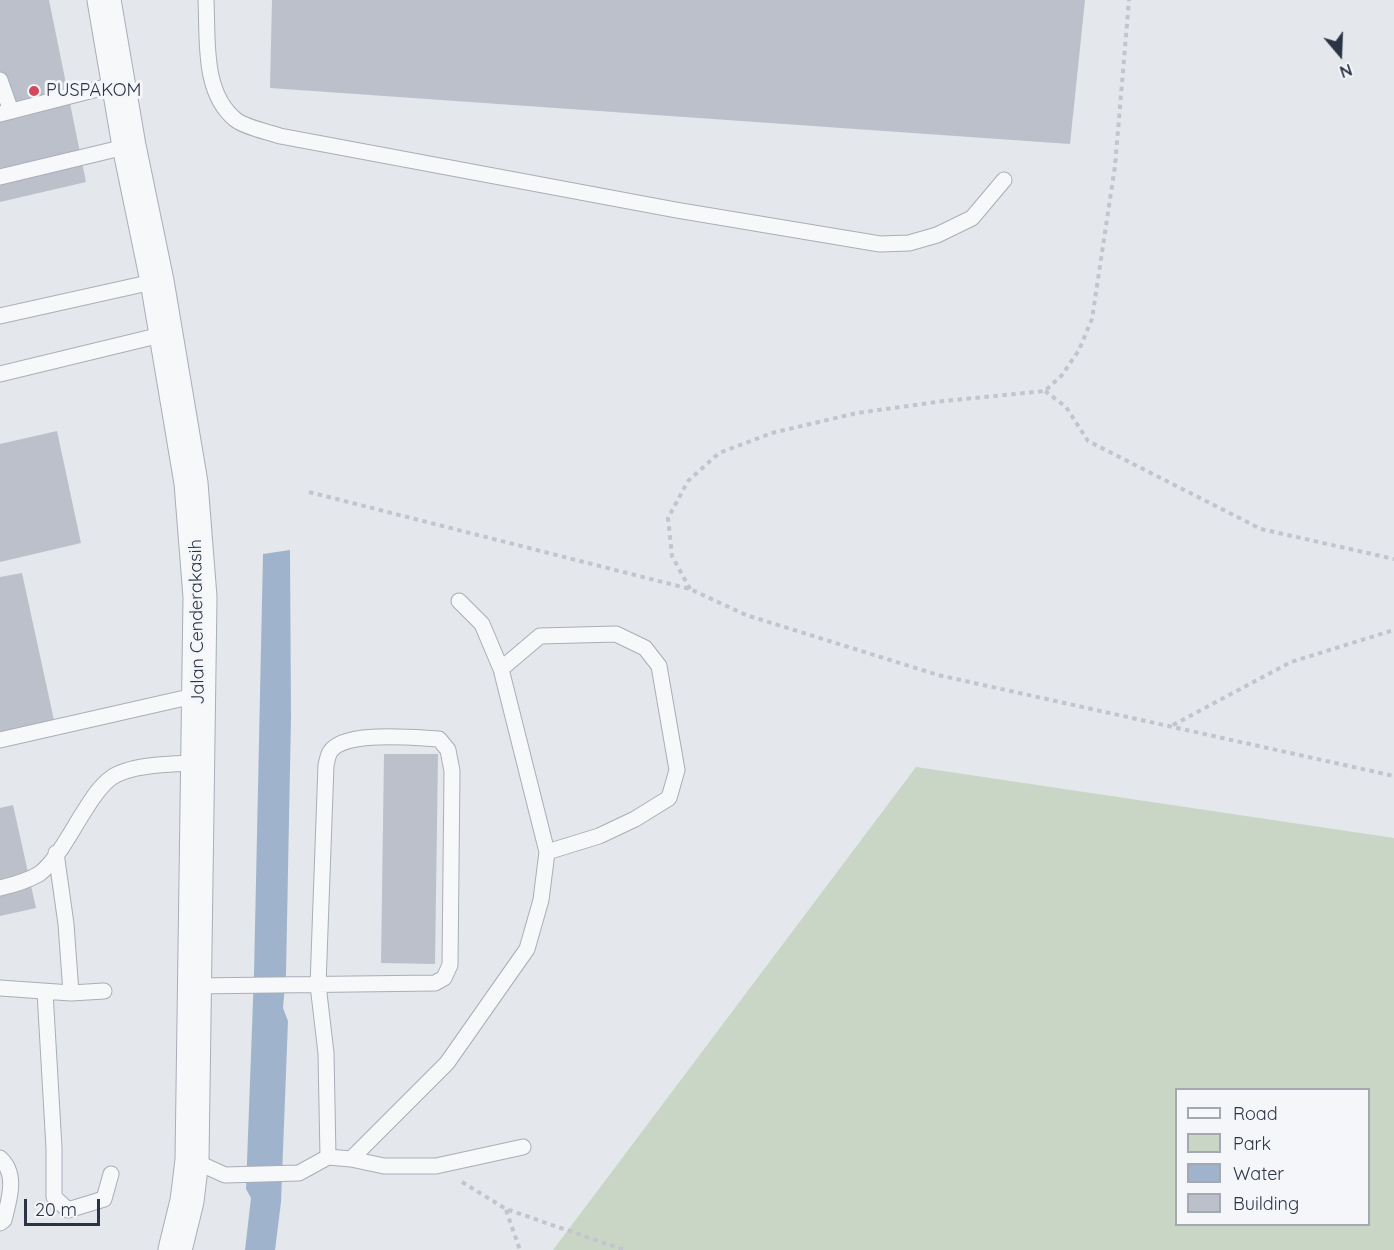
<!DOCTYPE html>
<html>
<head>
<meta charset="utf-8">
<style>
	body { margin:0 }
	#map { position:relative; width:1394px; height:1250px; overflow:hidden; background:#e4e7ec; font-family:Quicksand,sans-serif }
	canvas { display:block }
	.legend { position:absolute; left:1175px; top:1088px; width:195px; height:138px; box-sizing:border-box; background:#f4f6f9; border:2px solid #a4a8b1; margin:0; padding:8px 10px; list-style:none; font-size:18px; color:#2b3445 }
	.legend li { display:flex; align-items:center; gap:12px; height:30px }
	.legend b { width:30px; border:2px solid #a4a8b1 }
	.north { position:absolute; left:1310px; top:24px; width:60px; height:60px; -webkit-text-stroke:4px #f4f6f9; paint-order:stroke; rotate:161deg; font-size:16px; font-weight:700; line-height:24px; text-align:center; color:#2b3445 }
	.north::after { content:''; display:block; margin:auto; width:21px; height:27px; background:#2b3445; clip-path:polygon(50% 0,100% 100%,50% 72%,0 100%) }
	.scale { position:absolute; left:24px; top:1199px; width:76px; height:27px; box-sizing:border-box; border:3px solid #2b3445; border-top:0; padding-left:8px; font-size:18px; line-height:21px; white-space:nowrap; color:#2b3445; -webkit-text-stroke:4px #f4f6f9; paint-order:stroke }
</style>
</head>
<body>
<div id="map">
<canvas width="1394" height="1250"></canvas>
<ul class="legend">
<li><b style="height:8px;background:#f7f8fa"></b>Road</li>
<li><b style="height:16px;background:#c9d6c5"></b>Park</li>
<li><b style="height:16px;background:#9fb4cc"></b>Water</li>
<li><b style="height:16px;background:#bbc0ca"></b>Building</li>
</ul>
<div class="north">N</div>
<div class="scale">20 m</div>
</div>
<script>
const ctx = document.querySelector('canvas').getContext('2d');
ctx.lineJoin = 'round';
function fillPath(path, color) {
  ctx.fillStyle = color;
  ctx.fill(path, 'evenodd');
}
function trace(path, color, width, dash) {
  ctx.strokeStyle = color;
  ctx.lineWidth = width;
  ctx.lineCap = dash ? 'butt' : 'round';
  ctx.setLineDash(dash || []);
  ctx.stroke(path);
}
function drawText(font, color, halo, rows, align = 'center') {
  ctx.font = font + ' Quicksand,sans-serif';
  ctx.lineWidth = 6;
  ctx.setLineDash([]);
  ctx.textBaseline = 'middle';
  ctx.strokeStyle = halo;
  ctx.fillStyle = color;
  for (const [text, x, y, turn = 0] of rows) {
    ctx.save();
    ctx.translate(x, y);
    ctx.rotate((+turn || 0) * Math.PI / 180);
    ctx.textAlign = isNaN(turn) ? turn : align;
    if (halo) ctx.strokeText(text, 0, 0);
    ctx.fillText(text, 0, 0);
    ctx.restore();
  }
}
const green = new Path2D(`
	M916,767L1394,838V1250H553ZM1176,1090H1368V1224H1176Z`);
const water = new Path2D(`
	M290,550L291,717L286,974L283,1008L288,1021L281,1202L275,1250H245L251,1198L246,1189L254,974L263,554Z`);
const building = new Path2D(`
	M0,0H49L86,182L0,202Z
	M272,0H1085L1070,144L270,88Z
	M57,431L81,543L0,562V444Z
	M22,573L57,734L0,746V577Z
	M384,754H438L435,964L381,963Z
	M13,805L36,908L0,916V808Z`);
const path = new Path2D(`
	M1045,391L1066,407L1088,441L1261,529L1394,559
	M309,492L690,589L746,615L938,675L1394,776
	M690,589L672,556L668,518L688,481L719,453L772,433L857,413L944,401L1045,391L1062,375L1079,350L1092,319L1115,166L1129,0
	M1173,725L1291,662L1394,630
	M462,1182L506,1209L624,1250
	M506,1210L520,1250`);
const service = new Path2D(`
	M206,0C208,39 202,93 236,120C245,127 268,132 280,136L676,210L880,244L909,243L937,235L972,218L1004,180
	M0,80L11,111
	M0,114L117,84
	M0,177L129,146
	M0,316L157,281
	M0,374L165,334
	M501,669L540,636L616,634L645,648L659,666L677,770L669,798L635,819L599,836L547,852
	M0,740L198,695
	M56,853L66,924L71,993
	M0,888C13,885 27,881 39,874C56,862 73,828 85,810C92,799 100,786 111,778C130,764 173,764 197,763
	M194,986L435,983L444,978L450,965L452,771L448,750L439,739C415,738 344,730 330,752C328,755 327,761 326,765L318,985L326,1053L328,1157
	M0,988L71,993L104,991
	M45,992L54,1148V1197L68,1210L104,1199L111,1174
	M0,1158C18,1174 9,1200 4,1220L0,1223
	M351,1159L447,1063L527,949L541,900L547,852L501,669L482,624L459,601
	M192,1160L225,1175L299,1173L328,1157L351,1159L384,1166H436L523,1147`);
const tertiary = new Path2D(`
	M104,0L129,146L157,281L191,483L200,597L192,1160L187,1201L175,1250`);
const markers = [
	[34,91,6,"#d1495b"]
];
const poiNames = [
	["PUSPAKOM",46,91]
];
const streetNames = [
	["Jalan Cenderakasih",197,622,-91]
];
fillPath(green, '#c9d6c5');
fillPath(water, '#9fb4cc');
fillPath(building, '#bbc0ca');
trace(service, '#a9aeb7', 17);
trace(tertiary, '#a9aeb7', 35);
trace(path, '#c2c5cb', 4, [4.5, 4.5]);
trace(service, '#f7f8fa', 15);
trace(tertiary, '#f7f8fa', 33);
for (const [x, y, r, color] of markers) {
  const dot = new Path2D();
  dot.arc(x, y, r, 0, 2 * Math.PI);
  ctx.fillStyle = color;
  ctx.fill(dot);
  trace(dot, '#f4f6f9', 2);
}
drawText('18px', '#2b3445', '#f4f6f9', poiNames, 'left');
drawText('18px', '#2b3445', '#f4f6f9', streetNames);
</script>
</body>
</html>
